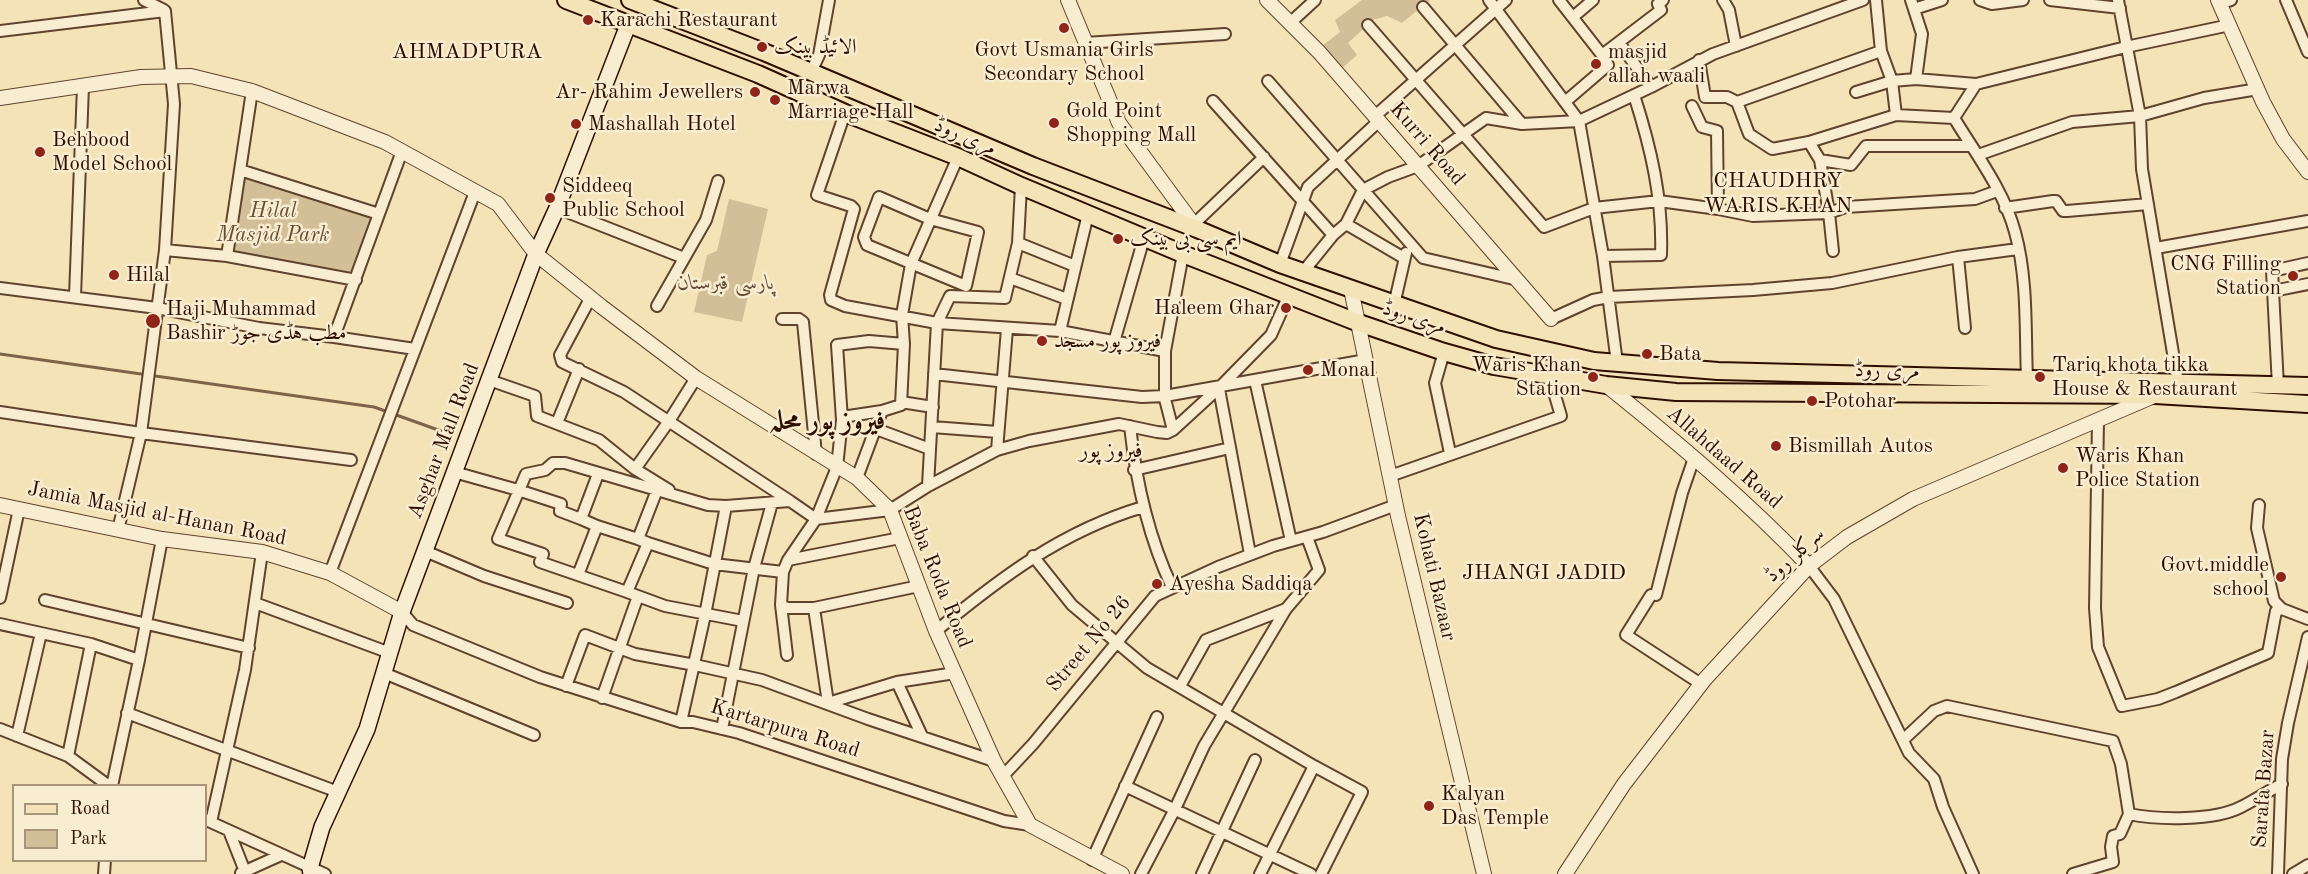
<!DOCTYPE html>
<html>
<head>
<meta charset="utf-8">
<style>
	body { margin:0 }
	#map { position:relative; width:2308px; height:874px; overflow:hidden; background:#f4e3b6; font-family:"Old Standard TT",serif }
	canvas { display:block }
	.legend { position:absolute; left:12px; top:784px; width:195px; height:78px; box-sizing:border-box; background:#f8edd0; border:2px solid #a7947d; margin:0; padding:8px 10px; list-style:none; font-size:18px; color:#2e0e00 }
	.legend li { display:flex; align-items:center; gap:12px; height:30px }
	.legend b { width:30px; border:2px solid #a7947d }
</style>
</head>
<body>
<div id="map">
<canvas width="2308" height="874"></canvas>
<ul class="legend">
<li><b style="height:8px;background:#f4e3b6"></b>Road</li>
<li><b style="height:16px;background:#d2bf97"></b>Park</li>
</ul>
</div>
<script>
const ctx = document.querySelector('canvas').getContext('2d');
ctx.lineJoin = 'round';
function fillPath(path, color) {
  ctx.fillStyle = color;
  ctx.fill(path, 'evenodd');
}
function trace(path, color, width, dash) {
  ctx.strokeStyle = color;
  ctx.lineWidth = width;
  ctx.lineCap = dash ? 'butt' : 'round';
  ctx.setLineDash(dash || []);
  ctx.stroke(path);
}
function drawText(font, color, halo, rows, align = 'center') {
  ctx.font = font + ' "Old Standard TT",Amiri,serif';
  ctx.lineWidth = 5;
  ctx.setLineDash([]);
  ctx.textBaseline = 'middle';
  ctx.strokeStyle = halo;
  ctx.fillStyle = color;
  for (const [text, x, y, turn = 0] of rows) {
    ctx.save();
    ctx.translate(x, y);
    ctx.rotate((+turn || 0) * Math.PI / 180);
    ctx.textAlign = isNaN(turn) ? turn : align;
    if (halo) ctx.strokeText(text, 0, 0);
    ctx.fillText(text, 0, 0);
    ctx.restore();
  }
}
const green = new Path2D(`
	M1362,0H1430L1402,23L1387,16L1373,20L1348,43L1357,55L1341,69L1322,46L1340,32L1335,20Z
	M240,170L379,214L356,280L227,256Z
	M729,199L768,209L742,322L694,312L707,255L717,251Z`);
const stream = new Path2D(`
	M0,354L374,407L441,431`);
const minor = new Path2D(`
	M144,0L164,10
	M1489,0L1579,121L1651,87L1713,54L1863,0
	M1559,0L1602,55L1608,65L1565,102
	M1723,0L1729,10L1736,46
	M1876,0L1881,51L1892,81L1896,115
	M1911,0L1922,34L1916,79
	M1980,0L1992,4L2023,0
	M2050,0L2120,8
	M2118,0L2140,116L2142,169L2178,383
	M2286,0L2308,52
	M2219,4L2231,0
	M1423,7L1522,124
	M1914,9L1942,0
	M1573,17L1593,0
	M1290,23L1315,0
	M1368,25L1544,227L1594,208L1659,201L1718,209L1753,216L1829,213L1846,207L1975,199L1997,191
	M0,31L165,11
	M1085,43L1225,34
	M1620,44L1651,87
	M1602,55L1661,10L1658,4L1663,0
	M1699,60L1705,97H1727L1737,102L1881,51
	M811,72L819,55L829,0
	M1268,81L1423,258L1518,280
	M1856,92L1892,81L1916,79L1976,84
	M1213,101L1333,235
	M1737,102L1749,134L1772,149L1809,142L1896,115L1954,118C1976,154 2004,191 2015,232C2028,279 2025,331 2027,379
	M1692,106L1702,127L1717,131L1718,209
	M845,113L817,195L851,206L854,209L830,295L831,300L845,306L937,323L1060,331L1165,351
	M1375,116L1506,0
	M1954,118L1976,84L2126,47L2230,25
	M1809,142L1820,160L1851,165L1866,146H1971
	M1978,155L2072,122L2140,116L2204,98L2258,89
	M1820,160L1829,213L1833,251
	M240,170L379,214
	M879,197L930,219L978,232L966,286L867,245L864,237Z
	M557,208L684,258
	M2005,208L2053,201H2056L2063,211H2067L2148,204
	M1194,224L1264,157
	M1346,224L1404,258
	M1018,243L1075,266
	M2156,248L2308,221
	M165,250L227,256L356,280
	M227,256L252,91
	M1603,256L1661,255C1663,199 1651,148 1634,95
	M1958,257L2018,249
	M1280,264L1308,187L1379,121
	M1303,272L1333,235L1346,224L1363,190L1388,177L1418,166L1486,118L1522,124L1579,121L1603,256L1617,363
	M1010,278L1067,299
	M0,288L157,308L259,328L334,337L402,151
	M2273,291L2308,284
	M75,296L83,86
	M591,297L560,355L562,362L624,392L790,501
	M1394,305L1406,253
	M657,306L706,220L718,181
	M782,319H799L803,322L816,454
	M1551,319L1593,300L1609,297L1753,290L1832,283L1958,257L1965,328
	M1060,331L1088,214
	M334,337L415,349
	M1114,342L1144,238
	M904,344L869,341L837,345L842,420L837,467L816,519L788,560L783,572L781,605L787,608H814L828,703L897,682L955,673
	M1444,352L1435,383L1450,453
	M934,374L1142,397L1165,396L1366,360
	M489,380L535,396L537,416L599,440L635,469L669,490
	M1255,380L1291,541
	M2278,386L2272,271L2308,263
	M1219,389L1250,554
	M901,402L933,407
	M0,412L141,433L351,460
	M842,417L882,411
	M2098,421L2095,608L2098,647L2122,706L2158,699L2176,692L2268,653L2276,611L2282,609
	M557,423L579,369
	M1130,426C1136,482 1148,536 1172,587
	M932,427L998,432
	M876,429L930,449
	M1173,430L1165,399V351L1183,254
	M997,450L1007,329
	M635,469L669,421L696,378
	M1134,470L1230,448
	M454,472L518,490L561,504L560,511L581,519
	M1390,476L1561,416L1549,375
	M857,478L882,411L901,405L904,344L902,315L911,264L958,157
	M928,486L937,323L950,296L1005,298L1018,243L1021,186
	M657,490L638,539L648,543L627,592L665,606L743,621
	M2259,505L2257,528L2274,601L2282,609L2308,619
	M597,526L638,539
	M118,530L141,433L165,250L174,104L165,11
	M648,543L714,564L783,572
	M425,551L484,576L567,603
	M1033,556L1072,605L1147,668L1314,766L1362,792L1321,874
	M788,560L900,538
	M1809,566L1834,599L1909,753L1934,779L1943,807L1973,874
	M330,573L475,192
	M578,575L597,526L581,519L598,474
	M627,592L540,562L543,554L498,539L526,474L545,470L553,463H565L708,505L726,506L790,501L816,519L890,510L928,486L997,450L1029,441L1119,424L1157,432L1167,433L1173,430L1222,385L1271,335L1288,297
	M1651,595L1626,635L1701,684
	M1656,595L1682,493L1694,458
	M0,598L19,509
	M45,600L249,648
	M255,603L390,653
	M781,605L787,655
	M814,608L919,586
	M402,612L413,625L540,677L681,722H693L739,733L1004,821L1030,825
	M0,624L91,644L139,660
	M936,631C1000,578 1062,531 1143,507
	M384,673L534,735
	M897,682L922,736
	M566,686L585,635L635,654L695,665L762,680L868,719L994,761
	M1180,686L1206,640L1286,609
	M602,698L638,596
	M127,713L338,792
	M681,722L705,615L726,506
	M0,729L68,756L109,786
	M722,729L754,568L772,503
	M17,736L41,633
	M1903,740L1934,711L1947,706L2113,741L2121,764L2129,814L2120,834L2113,836L2111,847L2113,862L2073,874
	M68,756L91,644
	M1003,776L1033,744L1155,596L1218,567L1273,546L1323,532L1396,505
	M112,786L139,660L162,539
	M1125,786L1311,874
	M2129,814C2158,820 2214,821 2241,807C2255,800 2268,791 2282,784
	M206,820L325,874
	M211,822L245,670L262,552
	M229,831L246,874
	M1092,860L1157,717
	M241,873L281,855
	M104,874L105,860
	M1141,874L1175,809L1204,746L1286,609L1319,570L1307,537
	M1202,874L1255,760
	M1260,874L1314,766
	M2278,874L2282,759L2288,723L2308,637
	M2293,874L2308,865`);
const tertiary = new Path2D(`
	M1068,0L1119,123L1197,229
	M1267,0L1319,52L1551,319
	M2218,0L2263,102L2283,139L2308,172
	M0,98L141,77L191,76L252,91L385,142L498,204L536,254L602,307L696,378L857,478L890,510L936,631L994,761L1030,825L1122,874
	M1351,289L1398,516L1484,874
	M1606,385C1677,442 1747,501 1809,566
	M0,505L162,539L262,552L330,573L402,612
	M1565,874L1624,784L1705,679L1809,566L1847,537L1913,499L2154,396`);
const secondary = new Path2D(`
	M311,874L310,868L322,827L367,729L402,612L536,254L557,208L628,25`);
const primary = new Path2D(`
	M566,0L758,74L845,113L958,157L1021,186L1183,254L1359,323L1444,352L1494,366L1606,385L1676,392L2155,395L2308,404
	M630,0L764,52L1033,166L1197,229L1280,264L1496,339L1594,361L1718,371L2308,386`);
const markers = [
	[588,20,6,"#8f2418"],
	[1064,28,6,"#8f2418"],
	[762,47,6,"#8f2418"],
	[1596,64,6,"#8f2418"],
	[755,92,6,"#8f2418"],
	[775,100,6,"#8f2418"],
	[1054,123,6,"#8f2418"],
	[576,124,6,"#8f2418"],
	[40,152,6,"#8f2418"],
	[550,198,6,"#8f2418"],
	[1118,239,6,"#8f2418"],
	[114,275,6,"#8f2418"],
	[2293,276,6,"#8f2418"],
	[1286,308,6,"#8f2418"],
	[153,321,8,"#8f2418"],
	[1042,341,6,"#8f2418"],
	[1647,354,6,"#8f2418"],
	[1308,370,6,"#8f2418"],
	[1593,377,6,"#8f2418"],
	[2040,377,6,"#8f2418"],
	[1812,401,6,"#8f2418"],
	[1776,446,6,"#8f2418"],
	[2063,468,6,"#8f2418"],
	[2281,577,6,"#8f2418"],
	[1157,584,6,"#8f2418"],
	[1429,806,6,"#8f2418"]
];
const poiNames = [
	["Karachi Restaurant",600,20],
	["الائیڈ بینک",774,47],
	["Govt Usmania Girls",1064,50,"center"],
	["Secondary School",1064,74,"center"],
	["masjid",1608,52],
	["allah waali",1608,76],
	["Marwa",787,88],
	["Marriage Hall",787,112],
	["Ar- Rahim Jewellers",743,92,"right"],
	["Gold Point",1066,111],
	["Shopping Mall",1066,135],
	["Mashallah Hotel",588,124],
	["Behbood",52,140],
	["Model School",52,164],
	["Siddeeq",562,186],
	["Public School",562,210],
	["ایم سی بی بینک",1130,239],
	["CNG Filling",2281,264,"right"],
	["Station",2281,288,"right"],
	["Hilal",126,275],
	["Haleem Ghar",1274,308,"right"],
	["Haji Muhammad",166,309],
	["Bashir مطب ہڈی جوڑ",166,333],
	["فیروز پور مسجد",1054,341],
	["Bata",1659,354],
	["Waris Khan",1581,365,"right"],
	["Station",1581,389,"right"],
	["Tariq khota tikka",2052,365],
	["House & Restaurant",2052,389],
	["Monal",1320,370],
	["Potohar",1824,401],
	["Bismillah Autos",1788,446],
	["Waris Khan",2075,456],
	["Police Station",2075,480],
	["Govt.middle",2269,565,"right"],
	["school",2269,589,"right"],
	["Ayesha Saddiqa",1169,584],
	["Kalyan",1441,794],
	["Das Temple",1441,818]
];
const streetNames = [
	["مری روڈ",965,137,23],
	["Kurri Road",1427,144,49],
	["مری روڈ",1414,318,18],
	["مری روڈ",1887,371,1],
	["Asghar Mall Road",444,441,-69],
	["Allahdaad Road",1724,458,41],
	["Jamia Masjid al-Hanan Road",157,514,11],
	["سرکلر روڈ",1795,555,-42],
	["Baba Roda Road",937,577,68],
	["Kohati Bazaar",1434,577,77],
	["Street No 26",1089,644,-50],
	["Kartarpura Road",785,729,17],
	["Sarafa Bazar",2264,789,-86]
];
const parkNames = [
	["Hilal",273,211],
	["Masjid Park",273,235],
	["پارسی قبرستان",726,283]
];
const neighbourhoodNames = [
	["AHMADPURA",467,52],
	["CHAUDHRY",1778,181],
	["WARIS KHAN",1778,206],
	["فیروز پور",1111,451],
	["JHANGI JADID",1544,573]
];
const districtNames = [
	["فیروز پور محلہ",827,422]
];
fillPath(green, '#d2bf97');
trace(stream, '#7d6348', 3);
trace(minor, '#60432e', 14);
trace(tertiary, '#60432e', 16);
trace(secondary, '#2e0e00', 18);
trace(primary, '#2e0e00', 20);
trace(minor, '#f8edd0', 10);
trace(tertiary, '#f8edd0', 14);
trace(secondary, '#f8edd0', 15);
trace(primary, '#f4e3b6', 16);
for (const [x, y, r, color] of markers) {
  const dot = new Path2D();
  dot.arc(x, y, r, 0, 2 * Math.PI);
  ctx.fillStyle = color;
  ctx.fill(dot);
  trace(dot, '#f8edd0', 2);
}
drawText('21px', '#2e0e00', '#f8edd0', poiNames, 'left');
drawText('21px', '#2e0e00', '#f8edd0', streetNames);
drawText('italic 21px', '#674c35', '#f8edd0', parkNames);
drawText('22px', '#2e0e00', '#f8edd0', neighbourhoodNames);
drawText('bold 27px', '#2e0e00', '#f8edd0', districtNames);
</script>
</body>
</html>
